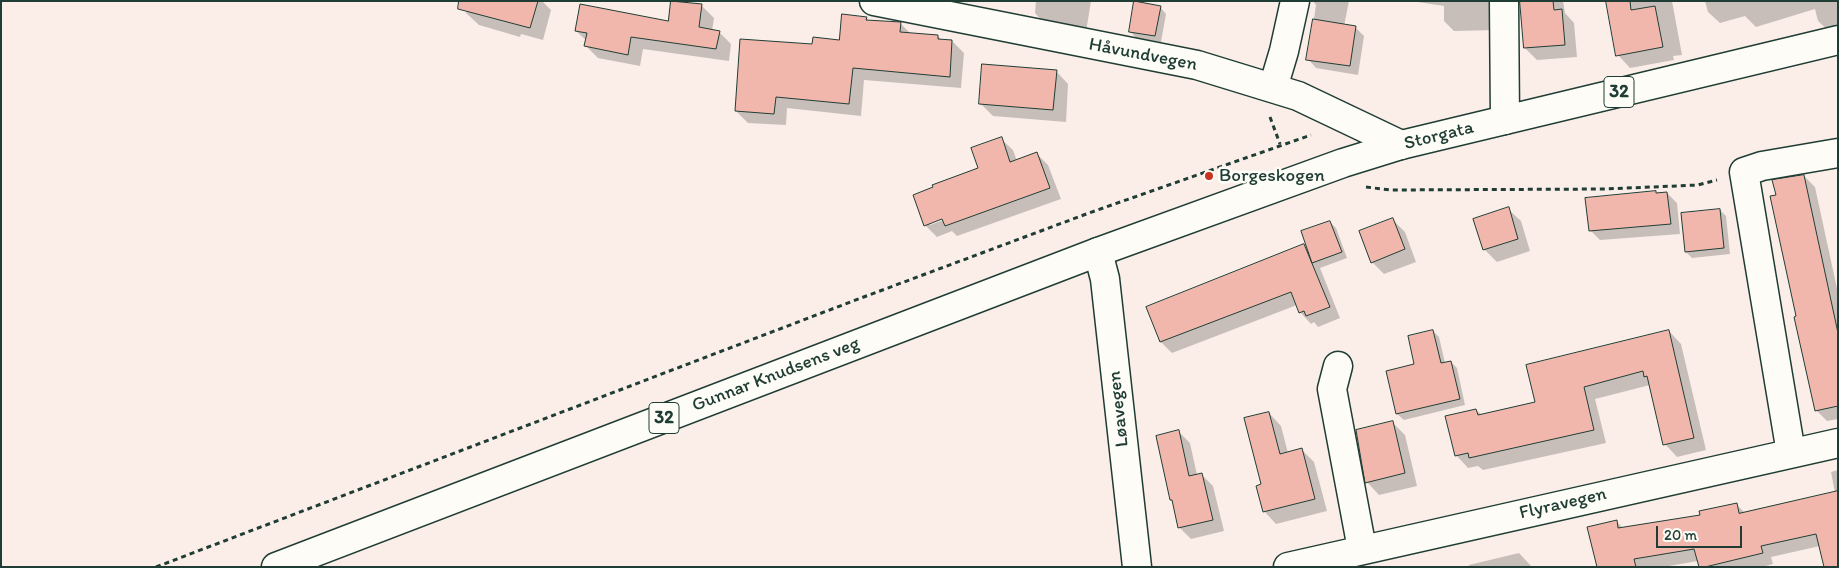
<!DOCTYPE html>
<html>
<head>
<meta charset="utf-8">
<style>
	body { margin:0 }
	#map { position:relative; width:1839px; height:568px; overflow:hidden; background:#fbeee8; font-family:Itim,sans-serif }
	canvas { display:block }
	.frame { position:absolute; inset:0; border:2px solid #1f3d34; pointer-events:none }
	.scale { position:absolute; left:1656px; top:526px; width:86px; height:22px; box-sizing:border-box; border:2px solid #1f3d34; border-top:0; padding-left:6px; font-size:15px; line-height:18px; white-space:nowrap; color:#1f3d34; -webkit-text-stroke:4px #fdfcf7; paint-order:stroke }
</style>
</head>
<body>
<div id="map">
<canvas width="1839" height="568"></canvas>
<div class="frame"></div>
<div class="scale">20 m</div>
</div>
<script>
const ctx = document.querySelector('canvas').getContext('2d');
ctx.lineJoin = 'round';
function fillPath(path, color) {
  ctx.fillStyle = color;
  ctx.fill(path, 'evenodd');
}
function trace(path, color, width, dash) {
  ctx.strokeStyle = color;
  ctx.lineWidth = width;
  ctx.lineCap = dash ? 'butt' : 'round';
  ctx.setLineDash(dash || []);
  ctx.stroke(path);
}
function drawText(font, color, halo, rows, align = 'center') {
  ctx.font = font + ' Itim,sans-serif';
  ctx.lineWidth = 5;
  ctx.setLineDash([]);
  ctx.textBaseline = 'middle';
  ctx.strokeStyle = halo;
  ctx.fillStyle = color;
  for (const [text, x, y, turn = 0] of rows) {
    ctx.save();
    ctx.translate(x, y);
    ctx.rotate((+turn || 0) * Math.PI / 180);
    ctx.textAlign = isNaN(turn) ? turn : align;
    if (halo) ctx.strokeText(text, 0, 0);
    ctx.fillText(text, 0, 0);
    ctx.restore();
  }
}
const shadow = new Path2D(`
	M469,1H542L551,10L543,40L521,34L520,37L479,25L466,13Z
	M1036,1H1091L1086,32L1045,24L1035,13Z
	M1313,1H1349L1344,26L1355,27L1364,36L1358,75L1316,68L1308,59L1316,5Z
	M1411,1H1496L1498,30L1454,31L1444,21V6Z
	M1521,1H1563L1565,13L1574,23L1577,57L1537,60L1525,48L1523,21L1521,20Z
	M1607,1H1672L1682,55L1673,56L1674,60L1630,68L1618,55Z
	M1705,1H1838V30L1830,32L1818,21L1815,9L1756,27L1745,16L1720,23L1708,12Z
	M702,6L714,18L712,31L719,32L731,44L729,61L643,49L640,66L598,58L586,46L587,41L576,31L669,22Z
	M1160,7L1166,14L1161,42L1136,38L1130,31Z
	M866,18L869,21L900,23L911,34L937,36L942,40L952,41L964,53L961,88L864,80L861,116L787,108L786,125L748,123L736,111L813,45L840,41Z
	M1056,71L1068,84L1066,122L993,116L981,104Z
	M1001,139L1013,150L1017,161L1037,154L1048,165L1061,199L957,236L952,231L937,237L925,225L980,168ZM948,216L949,218L930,225V223Z
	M1804,176L1815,187L1838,293V419L1827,421L1816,410L1798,317L1777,196Z
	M1667,193L1677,203L1680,234L1600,240L1590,230L1657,194Z
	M1508,209L1521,221L1530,251L1497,262L1484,249Z
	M1720,210L1726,216L1730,254L1692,258L1686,252Z
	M1393,220L1405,232L1416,262L1384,274L1372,262Z
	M1330,222L1336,228L1347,258L1320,268L1340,318L1318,327L1314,322L1311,324L1300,312L1297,305L1172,353L1161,342L1304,246L1309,251Z
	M1433,331L1439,337L1445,363L1451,362L1457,368L1465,405L1404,420L1397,414L1415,365Z
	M1669,331L1681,344L1706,450L1677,457L1665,444L1650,385L1595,399L1606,443L1483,470L1478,466L1468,468L1456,455L1476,410L1482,415L1536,403Z
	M1269,413L1281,426L1288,453L1302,450L1314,462L1327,511L1276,524L1264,511L1263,485Z
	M1393,423L1405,435L1417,486L1379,495L1367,482Z
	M1178,431L1190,443L1197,475L1201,474L1213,486L1224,531L1191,539L1179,527L1173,502L1171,500Z
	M1838,470V567L1820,546L1771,557L1773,564L1762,567H1700L1698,561L1663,567H1598L1616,521L1623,528L1701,516L1736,504L1745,513L1835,493L1831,472Z
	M1519,553L1532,567H1469V565Z`);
const building = new Path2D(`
	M459,1H538L530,28L458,9Z
	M671,1L702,4L699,27L720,31L716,49L631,37L628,55L584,46L587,33L575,31L580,4L668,21Z
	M1134,1L1161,6L1155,36L1129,32Z
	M1520,1H1553L1554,10L1562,9L1565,45L1524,48Z
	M1606,1H1630L1631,10L1655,6L1663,47L1616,56Z
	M842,14L867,17L866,20L901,22L900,32L938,35V39L952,40L950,77L853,68L849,104L776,97L774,114L735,111L740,39L812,44L813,37L839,40Z
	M1313,19L1356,26L1350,66L1306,60Z
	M982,64L1057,70L1053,110L979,104Z
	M1002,137L1010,162L1037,152L1050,188L945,226L942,219L924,226L913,195L933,187L932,185L978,168L971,148Z
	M1804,175L1838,333V406L1815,411L1794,317L1796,316L1770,196L1776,195L1772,180Z
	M1656,191V193L1667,192L1671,224L1589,231L1585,198Z
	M1509,207L1518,239L1483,250L1473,219Z
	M1720,209L1724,248L1685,252L1681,213Z
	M1393,218L1405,249L1371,263L1359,231Z
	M1330,221L1342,252L1312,263L1301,231Z
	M1304,244L1330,307L1306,316L1304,311L1299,313L1291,292L1160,342L1146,307Z
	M1433,330L1441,363L1451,361L1460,399L1396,414L1386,371L1414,364L1408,336Z
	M1669,330L1694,438L1663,445L1647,376L1644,377L1643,371L1584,387L1594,430L1469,458L1468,453L1455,456L1445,416L1476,409L1478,415L1535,402L1526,365Z
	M1269,412L1280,454L1302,448L1315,499L1263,512L1256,486L1261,484L1244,418Z
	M1393,421L1405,473L1365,483L1356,430Z
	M1179,430L1189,476L1202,473L1213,520L1178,528L1172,500H1170L1156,436Z
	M1838,491V567H1824L1816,534L1761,546L1763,553L1705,567H1699L1694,549L1634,559L1636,567H1597L1587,527L1617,520L1618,528L1700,515L1699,511L1737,503L1739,513Z`);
const path = new Path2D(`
	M1270,117L1280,144
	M1366,187L1390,190L1605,189L1698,185L1717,180
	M156,567L853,301L1089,213L1311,135`);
const minor = new Path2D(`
	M874,1L1197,65L1298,96L1401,145
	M1504,1L1505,120
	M1273,88L1284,51L1295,1
	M1098,252L1105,279L1137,567
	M1338,366L1332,389L1362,549
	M1791,453L1744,172L1762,166L1838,153
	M1288,567L1838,443`);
const major = new Path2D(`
	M276,567L1098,252L1343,163L1401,145L1838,40`);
const markers = [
	[1209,176,5,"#c8321e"]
];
const shields = [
	[1619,92,30],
	[664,418,30]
];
const shieldNames = [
	["32",1619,92],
	["32",664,418]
];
const streetNames = [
	["Håvundvegen",1143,55,11],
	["Storgata",1439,136,-14],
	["Gunnar Knudsens veg",776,375,-21],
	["Løavegen",1119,409,-96],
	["Flyravegen",1563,504,-13]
];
const poiNames = [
	["Borgeskogen",1219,176]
];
fillPath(shadow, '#0003');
fillPath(building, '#f2b7ac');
trace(building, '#1f3d34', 1);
trace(minor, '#1f3d34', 31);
trace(major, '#1f3d34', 31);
trace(path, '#1f3d34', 3, [5, 4]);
trace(minor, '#fdfcf7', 28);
trace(major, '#fdfcf7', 28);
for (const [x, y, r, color] of markers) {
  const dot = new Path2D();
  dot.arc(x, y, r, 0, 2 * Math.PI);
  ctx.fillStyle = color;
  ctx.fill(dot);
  trace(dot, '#fdfcf7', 2);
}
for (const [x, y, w] of shields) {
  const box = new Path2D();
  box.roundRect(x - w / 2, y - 15.5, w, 31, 4);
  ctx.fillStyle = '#fdfcf7';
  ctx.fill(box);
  trace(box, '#1f3d34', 1);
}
drawText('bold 18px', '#1f3d34', null, shieldNames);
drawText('19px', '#1f3d34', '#fdfcf7', streetNames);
drawText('19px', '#1f3d34', '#fdfcf7', poiNames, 'left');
</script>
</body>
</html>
